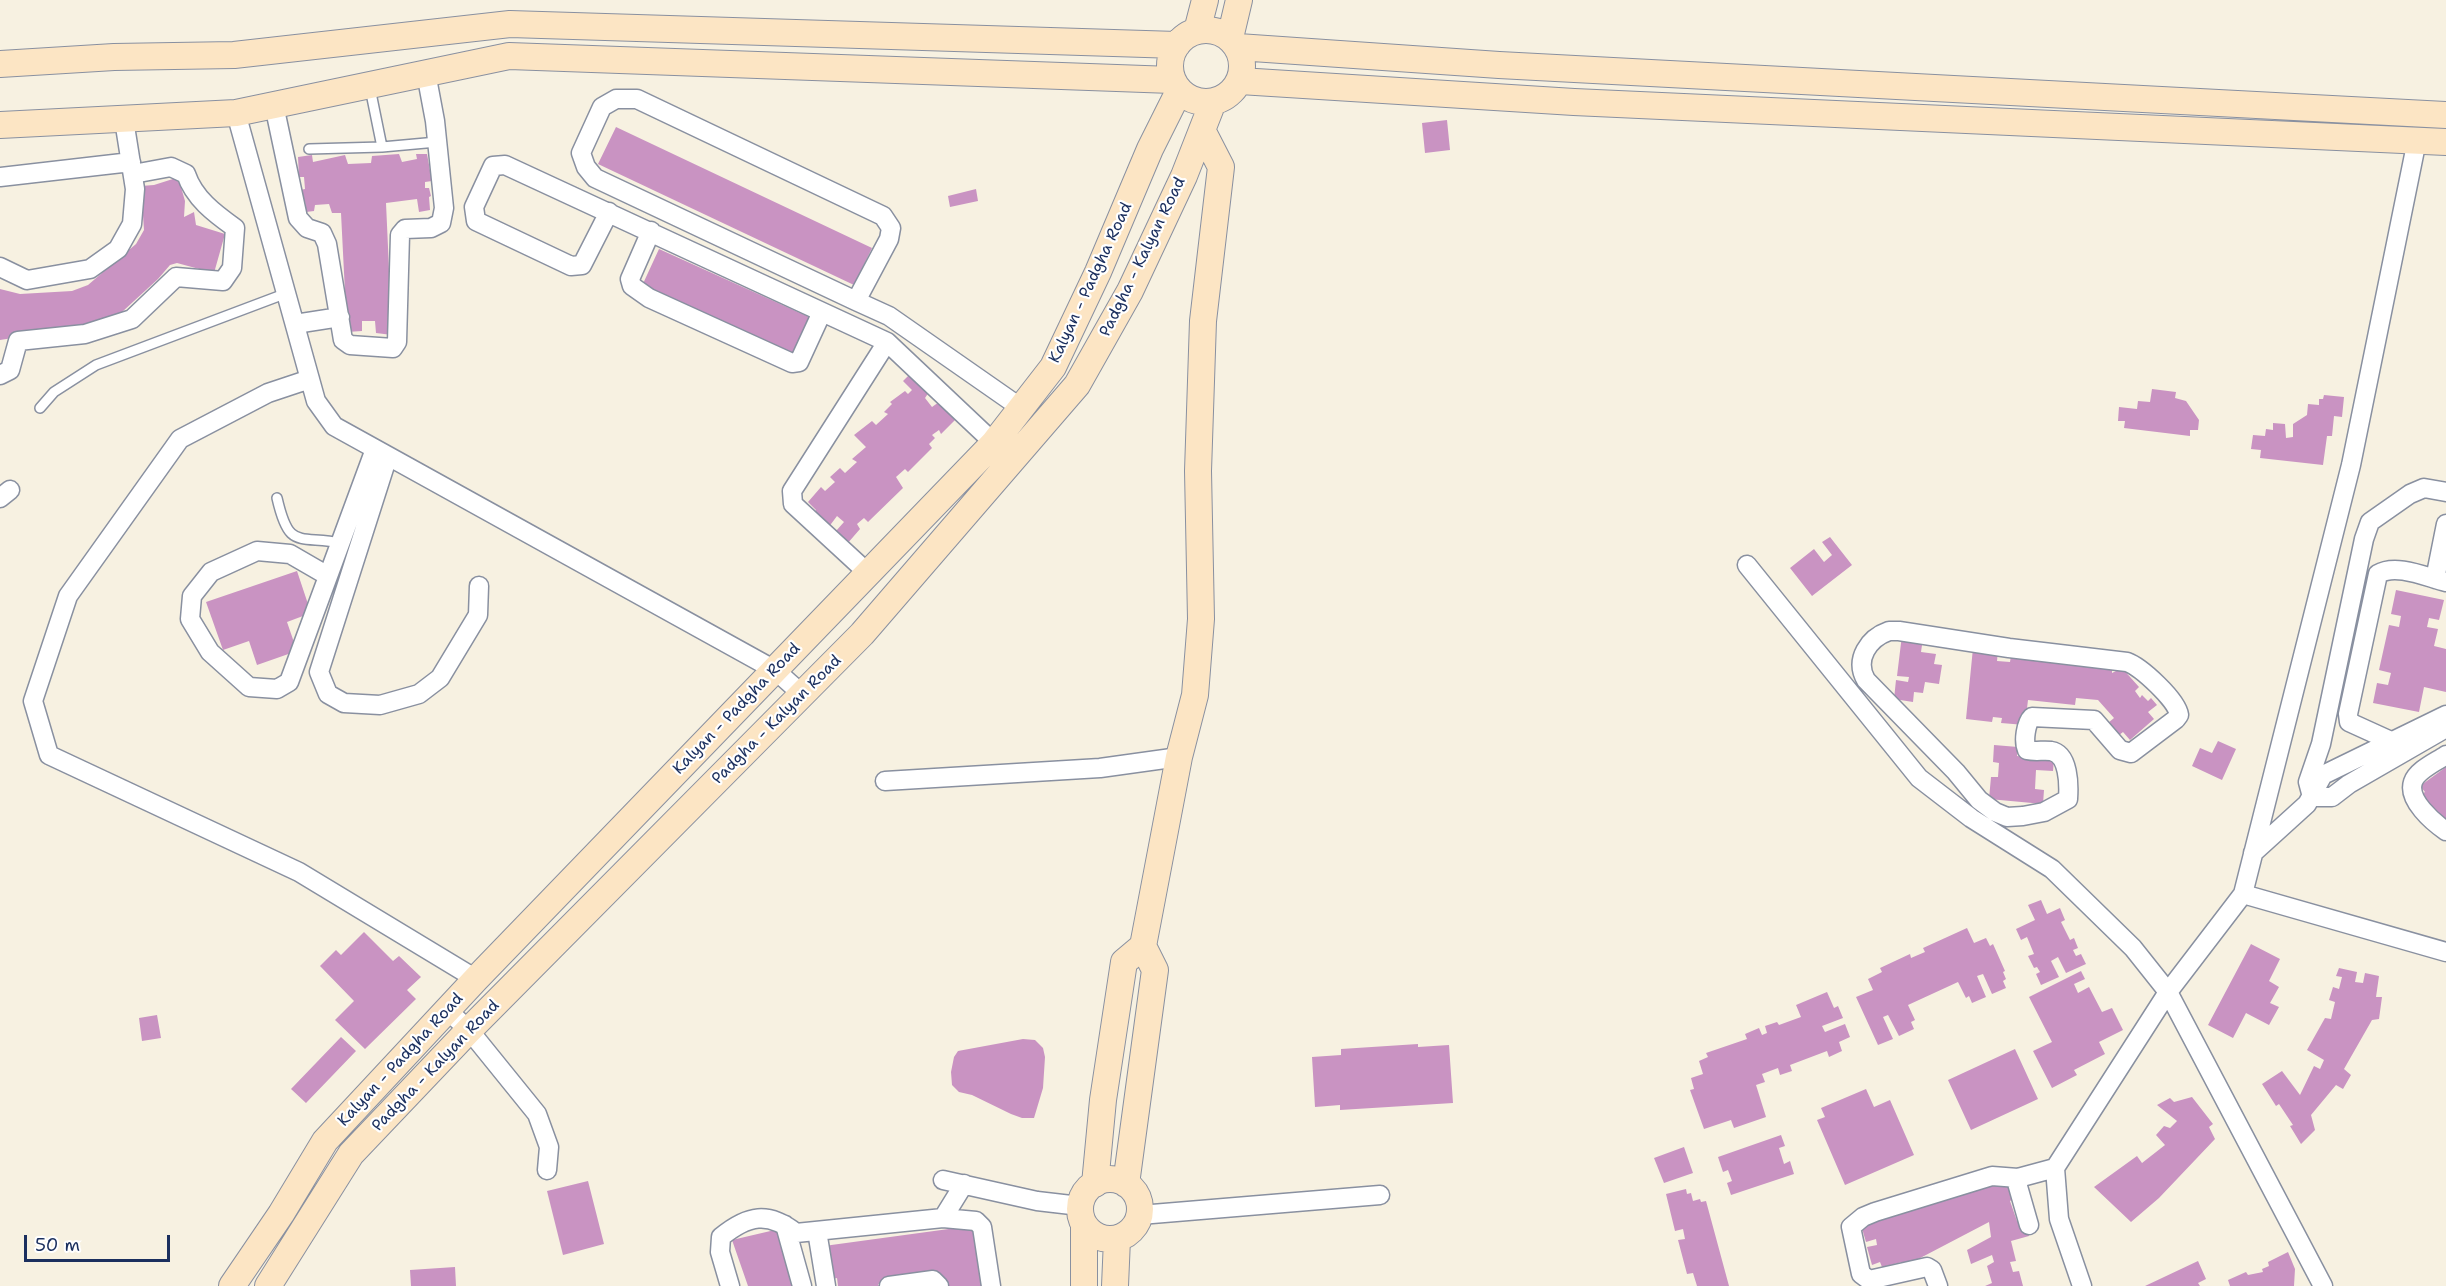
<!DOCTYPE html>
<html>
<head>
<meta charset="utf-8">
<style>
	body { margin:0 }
	#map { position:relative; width:2446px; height:1286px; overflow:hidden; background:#f7f1e1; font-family:"Shantell Sans",sans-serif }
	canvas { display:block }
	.scale { position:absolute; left:24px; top:1235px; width:146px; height:27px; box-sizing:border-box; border:3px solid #1b2f5e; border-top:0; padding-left:8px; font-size:18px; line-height:21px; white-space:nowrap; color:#1b2f5e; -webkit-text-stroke:4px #fff; paint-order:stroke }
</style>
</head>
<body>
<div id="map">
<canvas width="2446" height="1286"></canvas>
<div class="scale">50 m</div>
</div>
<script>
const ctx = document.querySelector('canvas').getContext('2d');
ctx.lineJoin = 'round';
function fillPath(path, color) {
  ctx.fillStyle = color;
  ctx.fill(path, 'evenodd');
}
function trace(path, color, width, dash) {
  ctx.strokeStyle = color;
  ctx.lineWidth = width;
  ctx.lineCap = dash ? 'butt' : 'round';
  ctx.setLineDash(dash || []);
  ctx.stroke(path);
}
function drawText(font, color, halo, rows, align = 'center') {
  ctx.font = font + ' "Shantell Sans",sans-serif';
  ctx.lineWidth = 4.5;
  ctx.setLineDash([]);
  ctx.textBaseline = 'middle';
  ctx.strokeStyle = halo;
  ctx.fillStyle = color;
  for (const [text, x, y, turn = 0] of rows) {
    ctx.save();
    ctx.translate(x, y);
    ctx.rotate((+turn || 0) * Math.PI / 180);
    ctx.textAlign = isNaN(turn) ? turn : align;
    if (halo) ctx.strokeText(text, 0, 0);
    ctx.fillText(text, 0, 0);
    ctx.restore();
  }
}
const building = new Path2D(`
	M1447,120L1450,150L1425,153L1422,123Z
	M616,127L872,248L854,285L598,164Z
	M399,154L402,162L417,159L416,154H427L432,181L425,182V188H429L431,196L429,197L430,210L419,212L417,199L386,203L392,335L376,333L375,321H362V331L347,332L341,213H332L329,204L315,205L314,211L306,212L305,201L301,202L300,190L305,189L304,177H299L298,157L312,155L313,162L345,155L348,164L371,163L372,156Z
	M176,178L181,187L185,201L184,217L194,212L196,225L225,234L214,273L177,263L170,265L158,279L122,312L95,325L0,340V289L20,294L72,291L88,285L136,244L144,230L141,186L154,185Z
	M976,189L978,201L950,207L948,196Z
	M659,249L809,317L791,356L641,288Z
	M909,375L929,392L925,398L932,407L939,402L955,420L941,434L939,430L932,435L935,438L929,444L932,448L908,472L905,469L896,477L903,488L868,522L864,518L857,524L860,529L847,544L836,531L844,522L837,516L828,528L814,514L816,510L808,502L821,487L825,491L835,482L830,477L840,468L845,473L857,462L852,459L866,447L854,435L872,421L876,425L888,414L884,412L892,404L890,402L905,391L908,394L912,390L903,381Z
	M2152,389L2176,392L2175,398L2186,401L2199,420L2198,430H2190V436L2124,428L2125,421H2118L2119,407L2137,409L2138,401L2150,402Z
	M2324,395L2344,397L2342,417L2334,416L2332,436H2327L2323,465L2260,458L2261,450L2251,449L2253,435L2265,436L2266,429L2273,430V423L2285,424L2286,438L2293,437V424L2307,415L2308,404L2319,405V399H2323Z
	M1830,537L1852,565L1812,596L1790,568L1814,549L1824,562L1832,555L1822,542Z
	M297,571L311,613L287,622L297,651L257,665L249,641L223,650L206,602Z
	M2396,590L2444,600L2439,620L2429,618L2427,627L2438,629L2434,646L2446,649V692L2424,687L2419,712L2373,703L2377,683L2388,685L2391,673L2379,670L2389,625L2399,627L2401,616L2391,614Z
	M1902,635L1923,638L1921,652L1936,654L1934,664L1942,665L1939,684L1925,682L1923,693L1914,692L1913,702L1894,699L1896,680L1908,682L1909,677L1897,676Z
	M1973,648L1998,651L1997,661L2010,662L2012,649L2112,662V673L2122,668L2139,687L2135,691L2140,698L2142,695L2148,701L2151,698L2157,705L2148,712L2154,719L2130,740L2123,732L2114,739L2109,733L2113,727L2108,723L2114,718L2098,700L2076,698L2075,705L2028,700L2025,725L2001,723L2002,718L1993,717L1992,722L1966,719Z
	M2218,741L2236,749L2222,780L2192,766L2200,748L2212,753Z
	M1994,745L2018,747L2017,756L2054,759L2053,771L2036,770L2035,789L2044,790L2043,804L1989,799L1991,777H1998L1999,763L1993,762Z
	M2446,767V819L2440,824L2418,797L2425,792L2420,786Z
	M2041,900L2047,914L2060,908L2065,920L2061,922L2070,940L2074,938L2078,948L2073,950L2076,956L2081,954L2086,964L2066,973L2058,957L2051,961L2059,977L2041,985L2036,974L2040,972L2037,967L2034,968L2028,956L2034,954L2027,937L2021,940L2016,929L2035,920L2028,905Z
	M1967,928L1974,943L1986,938L1990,946L1993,944L2005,971L2003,972L2006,979L2003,981L2006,988L1992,994L1983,974L1977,976L1986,997L1972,1003L1969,996L1966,998L1958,982L1908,1005L1915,1020L1911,1022L1914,1029L1899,1036L1888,1015L1883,1017L1893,1039L1878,1045L1856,997L1873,990L1868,979L1882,972L1880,968L1910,954L1911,958L1925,952L1923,948Z
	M364,932L393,961L399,956L421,977L407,990L416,999L365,1049L335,1020L354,1001L320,966L336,950L341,955Z
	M2251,944L2280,959L2269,981L2279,987L2270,1003L2279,1007L2269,1025L2246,1013L2233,1038L2208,1025Z
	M2339,968L2357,972L2355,982L2363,983L2365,973L2379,976L2376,997H2382L2379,1019L2372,1020L2344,1069L2351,1075L2343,1089L2336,1085L2311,1115L2315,1130L2301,1144L2290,1126L2293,1125L2279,1104L2276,1106L2262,1084L2282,1071L2300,1095L2314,1066L2320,1069L2324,1060L2307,1050L2325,1018L2331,1019L2335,1002L2329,1000L2333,987L2339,989L2342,977L2336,976Z
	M2081,971L2085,979L2074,984L2078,993L2089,987L2102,1012L2112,1008L2123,1030L2099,1042L2105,1054L2074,1070L2077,1075L2052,1088L2033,1051L2052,1042L2029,997Z
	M1827,992L1834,1008L1838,1006L1843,1018L1822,1026L1825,1032L1845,1024L1850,1037L1839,1042L1842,1051L1829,1057L1827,1051L1790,1065L1792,1071L1780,1075L1778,1068L1762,1074L1765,1082L1756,1085L1766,1117L1734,1128L1731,1120L1704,1129L1690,1090L1694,1089L1691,1078L1703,1074L1699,1061L1708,1057L1706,1053L1747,1039L1745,1034L1759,1028L1762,1035L1767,1033L1765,1026L1777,1022L1779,1025L1801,1017L1796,1005Z
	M157,1015L161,1038L142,1041L139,1018Z
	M341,1037L356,1051L306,1103L291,1089Z
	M1023,1039L1035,1040L1043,1048L1045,1057L1043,1088L1034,1118H1022L1011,1114L972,1095L959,1092L952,1085L951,1072L954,1057L958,1051Z
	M1418,1044V1047L1449,1045L1453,1103L1340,1110V1105L1315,1107L1312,1057L1341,1055V1049Z
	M2015,1049L2038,1099L1971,1130L1948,1080Z
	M1866,1089L1874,1107L1890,1100L1914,1155L1845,1185L1817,1120L1825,1117L1821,1108Z
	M2192,1097L2213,1124L2209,1127L2215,1139L2159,1198L2131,1222L2094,1187L2137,1156L2142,1163L2165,1145L2156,1135L2164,1126L2170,1128L2177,1121L2157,1105L2170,1098L2174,1102Z
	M1781,1135L1785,1146L1779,1148L1784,1164L1790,1161L1794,1174L1731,1195L1727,1183L1732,1181L1728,1170L1723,1172L1718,1157Z
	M1684,1147L1693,1173L1664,1183L1654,1158Z
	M2004,1179L2013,1184L2017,1197L2010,1201L2017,1221L2024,1219L2029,1236L2011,1241L2016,1261L2010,1262L2013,1272L2019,1271L2023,1286H1985L1992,1283L1987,1266L1994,1262L1992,1255L1971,1264L1967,1250L1991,1237L1989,1222L1903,1267L1902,1262L1882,1267L1880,1262L1872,1265L1867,1247L1877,1245L1876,1239L1866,1242L1861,1225L1906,1212L1904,1205Z
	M588,1181L604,1244L563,1255L547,1191Z
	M1686,1189L1687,1194L1691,1193L1693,1201L1700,1199L1701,1202L1706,1201L1729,1286H1697L1693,1273L1687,1274L1678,1240L1685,1239L1683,1229L1675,1231L1666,1194Z
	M978,1225L986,1286H943L942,1275L878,1284L879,1286H838L837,1278L828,1280L824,1246Z
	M779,1229L800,1286H748L732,1240Z
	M2288,1252L2295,1269L2294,1286H2230L2228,1280L2246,1272L2248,1275L2263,1272L2262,1269L2269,1266L2268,1262Z
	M2198,1261L2206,1279L2198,1283L2200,1286H2145Z
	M455,1267L456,1286H411L410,1270Z`);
const lane = new Path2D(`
	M370,88L382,147
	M309,149L382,147L437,142
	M40,408L54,392L96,365L287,293
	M277,498C289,550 297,535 341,543`);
const street = new Path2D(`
	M274,105L298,218L307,228L322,233L327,244L343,340L350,345L393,348L397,342L400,235L405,229L431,228L441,223L444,208L435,121L426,73
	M236,113L316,401L334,426L775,670L803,695
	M0,177L131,162
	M609,212L582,265L571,266L476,221L474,207L493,166L505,165L887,342L994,443L1001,452
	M651,231L630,279L632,286L649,298L792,363L799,362L822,312
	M0,267L27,280L90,269L118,249L132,224L135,189L124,120
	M856,301L889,239L891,228L883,216L637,99H616L602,107L581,153L586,167L595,178L856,301L889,316L1021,408
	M295,324L340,317
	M0,375L10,370L18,341L85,334L132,319L176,277L223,281L232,268L235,228C214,213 194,198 186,174L171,167L133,174
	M310,379L268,393L180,439L68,596L33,701L49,755L299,872L476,979
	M388,456L319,672L328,694L344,703L380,705L419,694L440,678L478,615L479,586
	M0,498L10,490
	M1747,565L1919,778L1971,818L2052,869L2133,948L2168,992L2323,1286
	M869,574L793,504L792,491L887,342
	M328,576L290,554L257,551L211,572L192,596L190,619L210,652L249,687L277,689L289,682L375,449
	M2435,579L2446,524
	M1889,631H1899L2009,648L2127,662C2141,667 2177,700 2179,715L2176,719L2131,753L2120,750L2094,720L2032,717C2026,723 2023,741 2027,750C2035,752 2043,750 2051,751C2069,754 2069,785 2068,799L2044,812L2023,816L2007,817L1995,812L1979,800L1956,772L1866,680C1854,659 1869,638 1889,631Z
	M2393,742L2349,722L2348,714L2378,574C2396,563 2426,577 2446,582
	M2446,755C2436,762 2417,770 2413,782C2407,800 2433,822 2446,831
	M885,781L1100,768L1179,757
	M2312,797L2308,782L2321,744L2364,539L2370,522L2410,494L2424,488L2446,492
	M2312,797H2332L2349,784L2446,728
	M2253,853L2307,804L2323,775L2446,715
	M2243,894L2446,952
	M448,1011L469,1030L537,1114L549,1147L547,1170
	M2018,1178L2017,1183L2029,1225
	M943,1180L1037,1201L1080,1206
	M1140,1215L1380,1195
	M943,1218L976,1221L982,1227L991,1286
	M785,1225L802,1286
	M817,1231L826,1286
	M730,1286L720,1252L721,1237C748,1215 768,1211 796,1233L943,1218L964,1184
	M889,1286L933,1280L939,1286
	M1938,1286L1932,1270L1927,1267L1869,1280L1861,1274L1851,1227L1863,1217L1875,1212L1992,1176L2018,1178L2055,1168
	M2082,1286L2059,1219L2055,1168L2168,992L2243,894L2351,465L2417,140`);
const secondary = new Path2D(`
	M1170 66a36 36 0 1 1 72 0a36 36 0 1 1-72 0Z
	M1197,31L1205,0
	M1230,38L1239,0
	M1238,47L1499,65L2446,115
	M0,64L114,57L234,55L510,24L1177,45
	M1240,81L1574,102L2446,142
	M0,125L236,113L509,56L1172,80
	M1080 1209a30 30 0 1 1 60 0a30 30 0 1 1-60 0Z
	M1095,1184L1103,1100L1124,962L1143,946
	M1126,1184L1155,970L1143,946L1179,757L1195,695L1201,619L1198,471L1203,321L1221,167L1202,130
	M232,1286L281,1214L325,1141L476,979L994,443L1053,367L1098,272L1150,149L1179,91
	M268,1286L351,1154L469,1030L862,634L1077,385L1130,291L1184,176L1213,102
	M1084,1286V1225
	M1115,1286L1117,1239`);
const streetNames = [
	["Padgha - Kalyan Road",1143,257,-64],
	["Kalyan - Padgha Road",1091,283,-65],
	["Kalyan - Padgha Road",737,709,-46],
	["Padgha - Kalyan Road",777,720,-45],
	["Kalyan - Padgha Road",401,1060,-47],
	["Padgha - Kalyan Road",436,1066,-46]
];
fillPath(building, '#c993c2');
trace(lane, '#8990a0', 12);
trace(street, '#8990a0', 21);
trace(secondary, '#8990a0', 28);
trace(lane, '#fff', 9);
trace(street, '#fff', 18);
trace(secondary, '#fce5c4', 26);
drawText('16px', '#1b2f5e', '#fff', streetNames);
</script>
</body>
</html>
